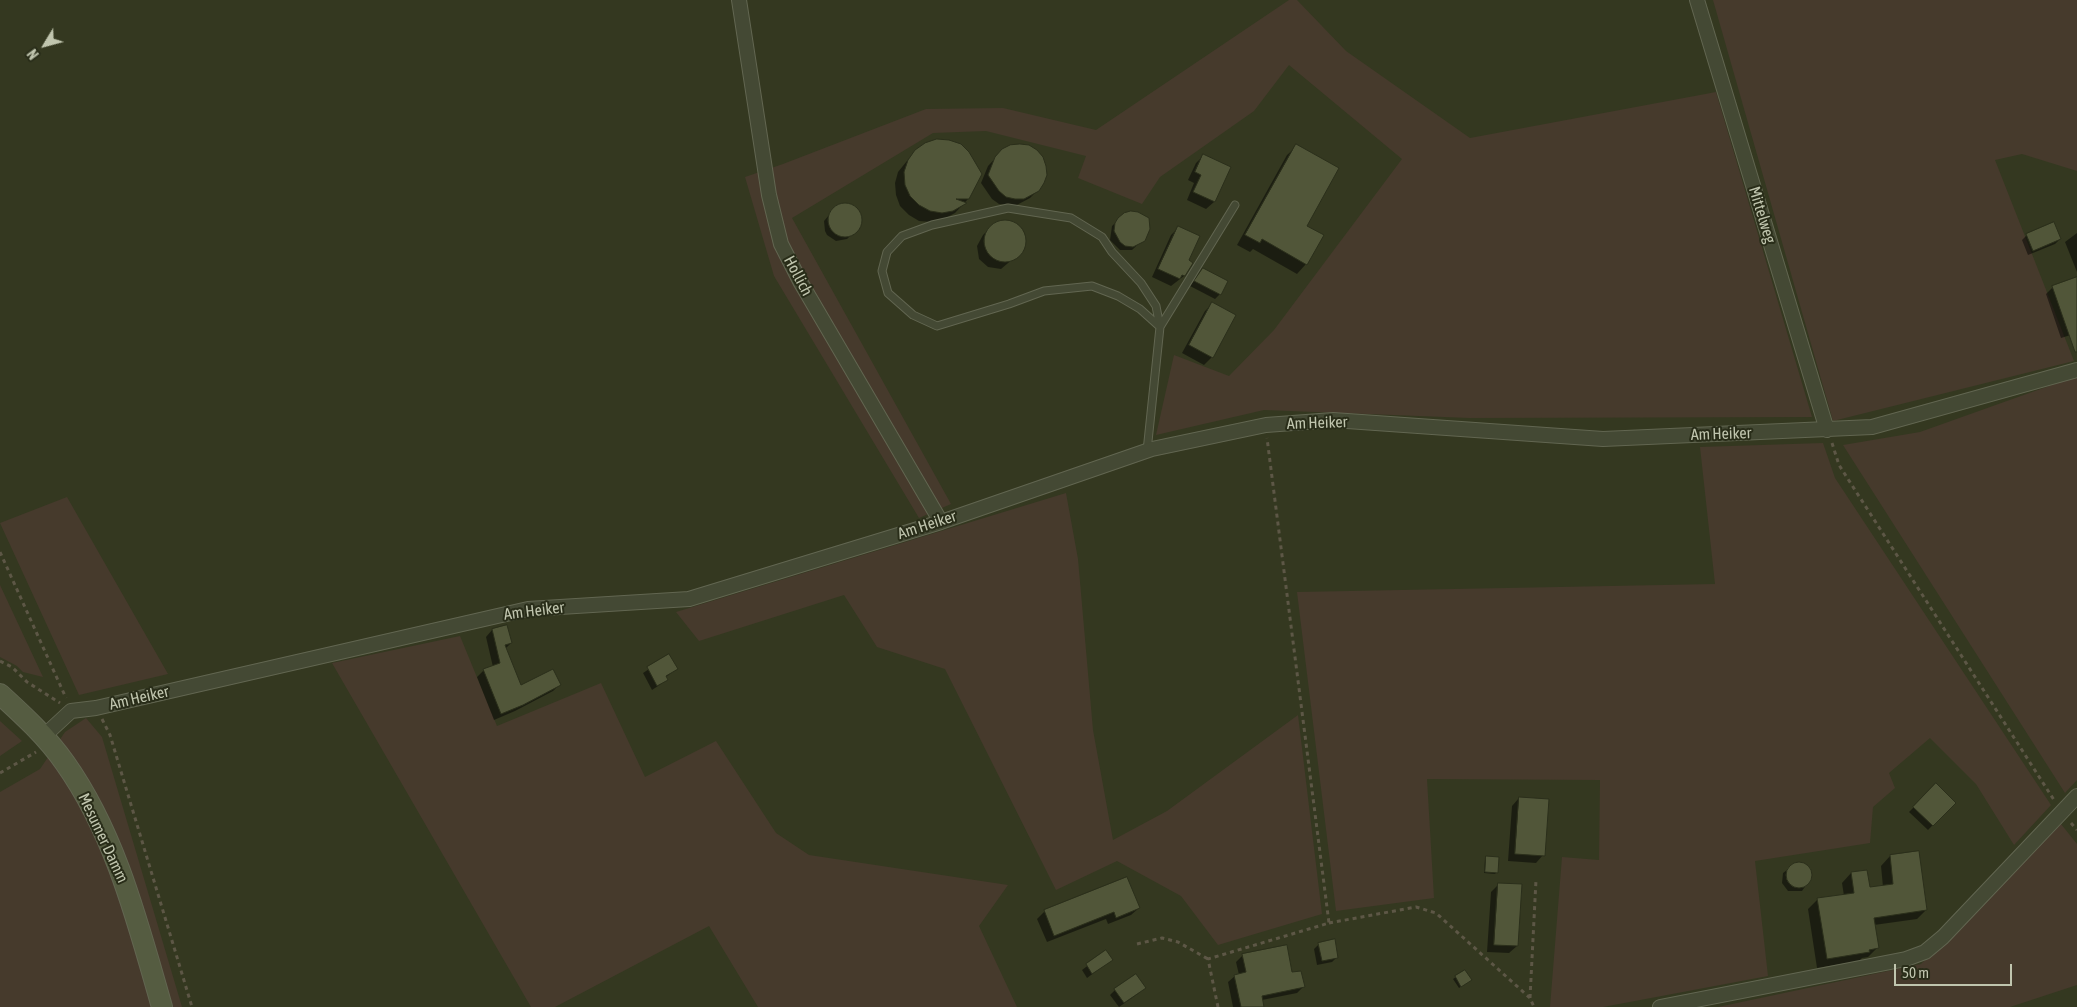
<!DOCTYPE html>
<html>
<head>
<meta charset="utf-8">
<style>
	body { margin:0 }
	#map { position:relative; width:2077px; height:1007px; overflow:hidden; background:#343820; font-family:"Asap Condensed",sans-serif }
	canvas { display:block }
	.north { position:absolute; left:20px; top:20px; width:50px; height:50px; -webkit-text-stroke:4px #292d19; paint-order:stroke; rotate:233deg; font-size:14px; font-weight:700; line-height:20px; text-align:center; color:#c0c5ae }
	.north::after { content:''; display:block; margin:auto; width:18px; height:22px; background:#c0c5ae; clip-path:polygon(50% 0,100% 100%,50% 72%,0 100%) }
	.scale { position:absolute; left:1894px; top:964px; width:118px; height:22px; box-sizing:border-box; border:2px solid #c0c5ae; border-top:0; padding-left:6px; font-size:15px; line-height:18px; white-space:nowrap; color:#c0c5ae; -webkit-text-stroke:4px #292d19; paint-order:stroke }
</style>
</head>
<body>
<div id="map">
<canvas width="2077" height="1007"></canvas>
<div class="north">N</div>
<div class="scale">50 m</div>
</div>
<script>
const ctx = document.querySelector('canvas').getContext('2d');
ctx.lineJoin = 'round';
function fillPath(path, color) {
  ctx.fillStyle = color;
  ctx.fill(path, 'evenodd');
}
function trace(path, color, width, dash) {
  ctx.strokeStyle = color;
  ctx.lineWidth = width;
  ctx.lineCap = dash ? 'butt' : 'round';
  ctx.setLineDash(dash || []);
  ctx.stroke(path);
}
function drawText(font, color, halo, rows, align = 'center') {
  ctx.font = font + ' "Asap Condensed",sans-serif';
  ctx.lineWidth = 4;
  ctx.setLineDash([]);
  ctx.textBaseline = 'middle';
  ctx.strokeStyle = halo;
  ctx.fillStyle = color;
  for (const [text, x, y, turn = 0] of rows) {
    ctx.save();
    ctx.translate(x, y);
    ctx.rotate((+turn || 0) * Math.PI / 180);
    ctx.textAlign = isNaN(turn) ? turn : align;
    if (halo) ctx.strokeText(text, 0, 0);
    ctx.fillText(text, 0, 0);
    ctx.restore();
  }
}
const green = new Path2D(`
	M1289,0H1297L1346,51L1470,138L1716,92L1812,417L1470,418L1264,410L1156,435L1174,355L1229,376L1274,330L1402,159L1289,65L1254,111L1160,177L1142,204L1078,178L1086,156L986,131L933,133L792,218L951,504L919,518L774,276L745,177L783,164L926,109L1003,108L1096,130Z
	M1713,0H2077V171L2022,154L1995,160L2074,361L1833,421Z
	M2077,376V780L2065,793L1843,445L1920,432Z
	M1823,443L1835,478L2051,805L2014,845L1976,784L1930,738L1889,773L1895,788L1873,807L1870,843L1755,861L1768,976L1603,1007H1550L1562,857L1599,860L1600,780L1427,779L1434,898L1336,911L1297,592L1715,584L1700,447Z
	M1066,493L1078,559L1093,730L1113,840L1167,811L1298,715L1322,914L1218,945L1181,896L1117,861L1056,890L945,669L877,647L844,595L699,641L676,612Z
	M67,497L168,674L79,695L0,523Z
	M0,585L43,677L23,672L17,666L0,657Z
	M460,636L497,726L601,683L645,777L716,741L776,833L809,855L1008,885L979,926L1017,1007H758L709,926L555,1007H531L332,663Z
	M86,718L102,737L182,1007H0V792L40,769L65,732Z
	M0,721L22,741L0,756Z
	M2061,824L2077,844V985L2010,1007H1718L1921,964Z`);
const shadow = new Path2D(`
	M1297,146L1305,226L1306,264L1297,274L1253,249L1250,252L1237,245L1287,155Z
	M1003,150L1038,190L1030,198L1015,206L999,204L992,199L981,183L988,166Z
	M915,151L968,199L955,213L942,220L931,222L919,221L909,215L900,206L896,195L895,183L898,172Z
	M1203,156L1229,168L1214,202L1206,209L1187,200L1194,183L1188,180L1196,163Z
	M844,204H849L858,210L861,221L860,226L847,239L836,241L827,235L825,231L824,221L835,208Z
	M1003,221L1009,222L1020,228L1024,241L1020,253L1001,269L988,267L979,259L977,246L983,235L991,227Z
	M1117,221L1147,236L1132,250H1120L1110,240L1112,226Z
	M1178,228L1187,261L1192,263L1184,276L1171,286L1152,277L1171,235Z
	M2077,233V272L2065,242Z
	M2027,235L2060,239L2055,244L2028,255L2022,240Z
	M1203,269L1220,294L1215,299L1190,286Z
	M2077,278V333L2061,338L2046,294L2053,287Z
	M1212,304L1234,315L1212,357L1204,365L1182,353L1205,311Z
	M492,630L511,643L505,649L520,687L560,684L553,691L515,711L494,720L477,677L484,670L493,667L486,637Z
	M669,656L676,669L665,678L666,680L661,684L652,690L643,673Z
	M1936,785L1954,803L1928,830L1909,812Z
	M1519,798L1543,855L1536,863L1508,861L1512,806Z
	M1918,852L1926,910L1917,919L1874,925L1878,947L1868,957L1862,958L1859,961L1817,968L1808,909L1817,900L1844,896L1842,883L1851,873L1869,889L1883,887L1881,866L1890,856Z
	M1487,858L1497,872L1495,874L1484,873L1485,860Z
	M1796,863L1805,864L1811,871V878L1802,891H1788L1782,883L1783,873Z
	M1499,884L1517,946L1509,953L1487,952L1491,892Z
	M1139,908L1131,915L1108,924L1106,919L1047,942L1037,919L1045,911Z
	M1319,944L1337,957L1332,962L1317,965L1314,949Z
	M1106,952V964L1087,978L1082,970Z
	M1243,955L1291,974L1303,987L1297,993L1262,1000L1263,1007H1233L1228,982L1235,976L1239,975L1236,962Z
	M1465,971L1468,982L1459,988L1453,979Z
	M1115,990L1139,993L1119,1007L1110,995Z`);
const building = new Path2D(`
	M937,139L949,140L961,144L969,152L982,174L969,199H956L967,203L953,211L942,213L930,211L919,205L910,196L905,185L904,172L908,160L915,150L925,143Z
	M1020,144L1029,145L1037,150L1043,157L1046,166L1047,175L1044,183L1039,191L1024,199H1015L1006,197L999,191L988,175L995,157L1002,149L1010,145Z
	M1296,144L1339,168L1307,226L1324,235L1307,265L1262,239L1260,243L1245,235Z
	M1203,154L1231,167L1215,202L1193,192L1201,175L1195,172Z
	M828 220a17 17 0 1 1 34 0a17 17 0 1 1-34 0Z
	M1131,211L1138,212L1149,218L1150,229L1145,241L1133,247L1125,246L1120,242L1114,231L1115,223L1118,218L1124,213Z
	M984 241a21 21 0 1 1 42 0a21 21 0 1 1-42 0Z
	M2054,222L2061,239L2033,251L2026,234Z
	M1178,226L1200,236L1189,260L1193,263L1185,276L1182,275L1180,279L1158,269Z
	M1203,268L1228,281L1221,295L1194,281Z
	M2077,277V352H2075L2052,286Z
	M1212,302L1236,315L1213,358L1189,345Z
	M507,625L512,643L505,645L521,685L553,669L561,685L523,705L501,714L483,669L500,663L492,629Z
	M669,654L678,669L666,676L668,680L657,686L647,667Z
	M1936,783L1956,803L1933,826L1913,807Z
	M1519,797L1549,799L1545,856L1515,854Z
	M1919,851L1927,910L1874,918L1879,948L1869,950L1870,952L1827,959L1817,898L1854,893L1851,872L1867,870L1870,887L1893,884L1890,855Z
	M1486,856L1499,857L1498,873L1485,872Z
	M1786 875a13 13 0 1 1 26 0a13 13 0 1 1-26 0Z
	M1127,877L1140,908L1116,918L1114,912L1054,936L1044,910Z
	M1498,883L1522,884L1518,946L1494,945Z
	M1335,939L1338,958L1322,961L1318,943Z
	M1287,945L1292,972L1301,971L1305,987L1262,996L1264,1007H1241L1234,975L1246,972L1242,954Z
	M1106,950L1113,960L1092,974L1086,964Z
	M1465,970L1472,980L1461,987L1455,976Z
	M1136,974L1146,988L1124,1003L1114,989Z`);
const path = new Path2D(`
	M1832,443L1839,465L2054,800
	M0,552L66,698
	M0,661L12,667L27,682L60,703
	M102,719L110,735L192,1007
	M0,773L36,752
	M2071,823L2077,830
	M1329,923L1416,907L1436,913L1530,998L1534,1007
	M1137,944L1162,938L1178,942L1208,959
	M1530,998L1536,880
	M1218,1007L1208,959L1329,923L1267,438`);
const lane = new Path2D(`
	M1160,327L1235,205
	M1147,451L1160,327L1140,309L1118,296L1092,286L1044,291L1009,304L937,326L913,315L888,293L882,271L887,252L902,236L932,225L1008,208L1071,218L1102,237L1112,252L1141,283L1156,306L1160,327`);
const street = new Path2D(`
	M739,0L769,195L781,244L801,283L941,522
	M1697,0L1827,430
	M44,736L71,711L96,708L528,609L689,599L941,522L1152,449L1266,425L1333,420L1603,439L1872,427L2077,370
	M1660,1007L1906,959L1925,952L1943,937L2077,796`);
const secondary = new Path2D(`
	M0,694C23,715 47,737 65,763C116,835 138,924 162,1007`);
const streetNames = [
	["Mittelweg",1762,215,73],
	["Hollich",798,276,62],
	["Am Heiker",1317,423,-2],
	["Am Heiker",1721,434,-2],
	["Am Heiker",927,525,-18],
	["Am Heiker",534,611,-7],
	["Am Heiker",139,698,-13],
	["Mesumer Damm",103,838,65]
];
fillPath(green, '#463a2c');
fillPath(shadow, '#0007');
fillPath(building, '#515639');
trace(building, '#2b2f1b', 1);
trace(lane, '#626651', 9);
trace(street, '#626651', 16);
trace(secondary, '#626651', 22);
trace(path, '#5d5746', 3, [4, 4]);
trace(lane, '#444934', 7);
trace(street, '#444934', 14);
trace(secondary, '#555c41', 20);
drawText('16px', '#c0c5ae', '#292d19', streetNames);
</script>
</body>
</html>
